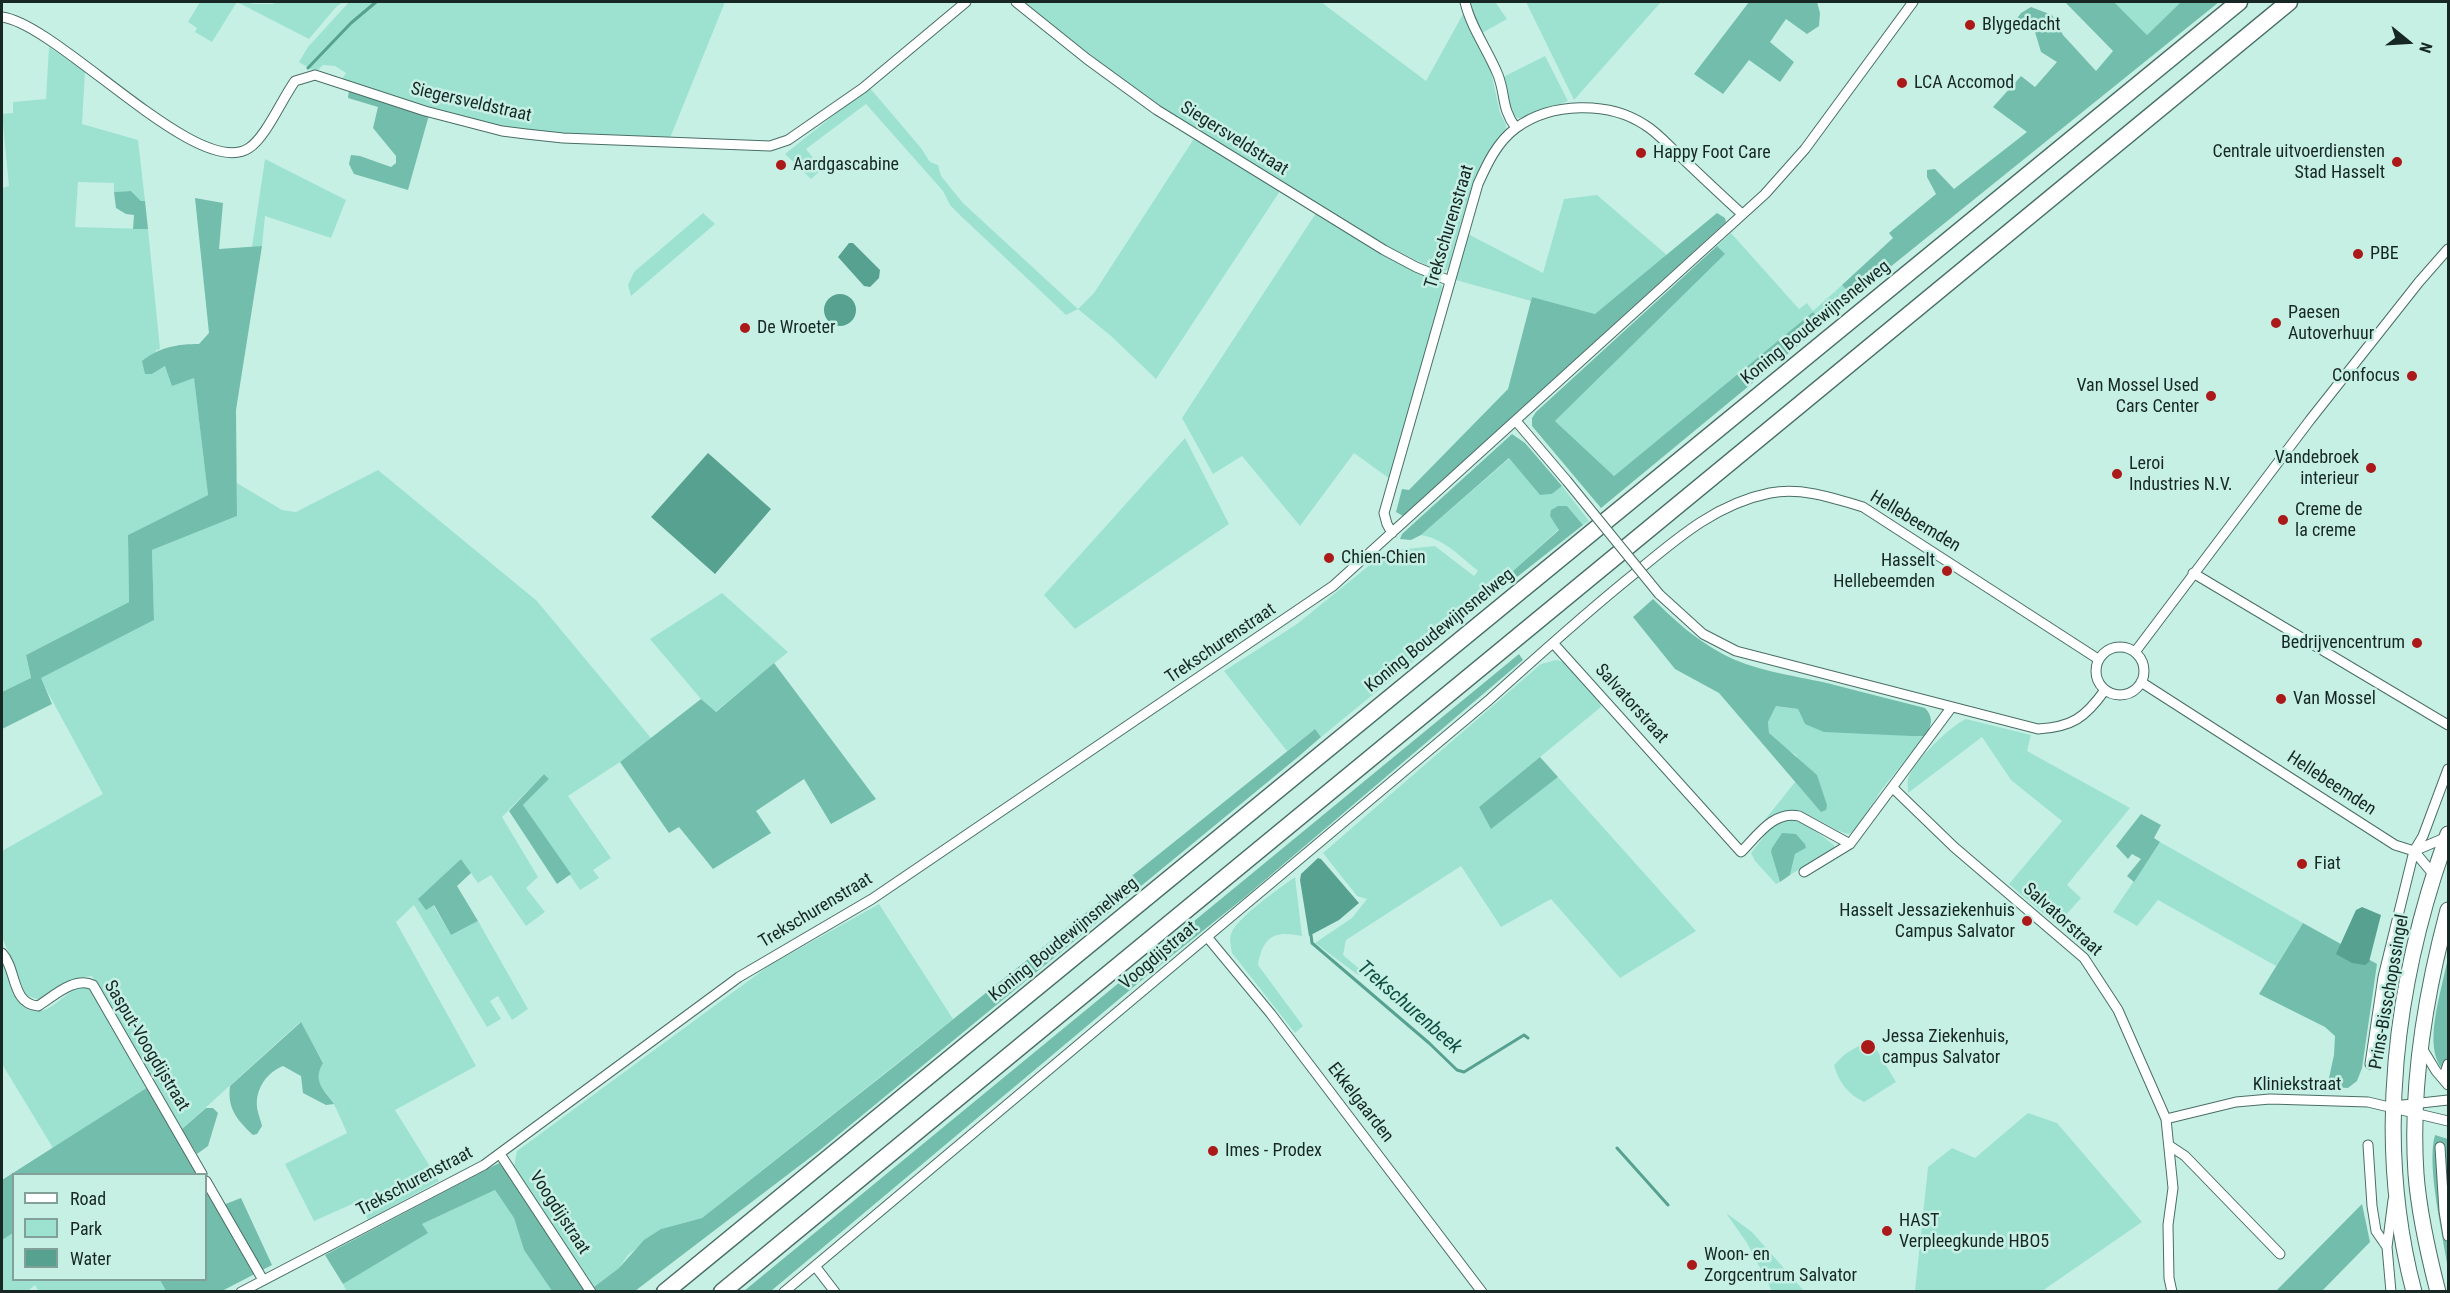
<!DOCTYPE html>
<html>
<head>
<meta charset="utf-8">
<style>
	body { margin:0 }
	#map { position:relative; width:2450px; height:1293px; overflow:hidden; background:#c7f0e5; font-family:"Roboto Condensed",sans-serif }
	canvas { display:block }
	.frame { position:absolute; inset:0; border:3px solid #172723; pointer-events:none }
	.legend { position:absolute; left:12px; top:1173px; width:195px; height:108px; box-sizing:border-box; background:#c7f0e5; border:2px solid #81a097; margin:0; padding:8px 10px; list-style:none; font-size:18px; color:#172723 }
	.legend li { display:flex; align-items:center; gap:12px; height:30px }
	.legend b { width:30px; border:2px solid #81a097 }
	.north { position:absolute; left:2378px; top:12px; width:60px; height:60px; -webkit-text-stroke:4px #c7f0e5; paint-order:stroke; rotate:108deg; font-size:16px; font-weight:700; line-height:24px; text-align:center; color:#172723 }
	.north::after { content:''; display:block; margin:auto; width:21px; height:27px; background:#172723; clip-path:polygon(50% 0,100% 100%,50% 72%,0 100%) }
</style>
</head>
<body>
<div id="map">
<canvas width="2450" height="1293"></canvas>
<div class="frame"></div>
<ul class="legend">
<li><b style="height:8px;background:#fff"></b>Road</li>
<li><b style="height:16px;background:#9de2d1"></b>Park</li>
<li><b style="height:16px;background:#57a191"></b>Water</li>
</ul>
<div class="north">N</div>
</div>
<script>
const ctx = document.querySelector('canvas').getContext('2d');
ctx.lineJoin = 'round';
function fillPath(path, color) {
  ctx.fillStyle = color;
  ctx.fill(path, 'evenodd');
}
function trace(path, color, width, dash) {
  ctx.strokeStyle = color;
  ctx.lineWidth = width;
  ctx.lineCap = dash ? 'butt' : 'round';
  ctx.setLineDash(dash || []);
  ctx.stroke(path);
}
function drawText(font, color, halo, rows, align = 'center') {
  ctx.font = font + ' "Roboto Condensed",sans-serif';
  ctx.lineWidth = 5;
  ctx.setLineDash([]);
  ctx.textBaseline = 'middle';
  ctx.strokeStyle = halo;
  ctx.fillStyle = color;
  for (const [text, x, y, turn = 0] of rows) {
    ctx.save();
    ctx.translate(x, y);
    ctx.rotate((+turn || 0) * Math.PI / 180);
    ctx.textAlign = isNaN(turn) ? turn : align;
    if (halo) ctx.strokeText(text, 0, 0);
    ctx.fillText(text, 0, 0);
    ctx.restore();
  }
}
const green = new Path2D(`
	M200,2H250L252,4H273L275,2H343L336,7L309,39L237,2L212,42L195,32L197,28L188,22Z
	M349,2H725L670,138C617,136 562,138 510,128C453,118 397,99 342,79L346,73L335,66L323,65L318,70H312L299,62L308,47Z
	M1023,2H1321L1426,81L1463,14L1490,67L1500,113L1506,125L1505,132L1482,164L1462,220L1448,269L1442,273L1387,246L1152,103Z
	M1470,2H1497L1496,3L1507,19L1482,33Z
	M1526,2H1661L1574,100Z
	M2114,2H2181L2147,35Z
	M49,47L85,72L82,124L138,140L145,201H141L131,191L114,192V183L78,182L75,227L148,229L160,349L156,350L152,374L165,366L194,377L208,495L128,535L129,602L26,655L31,679L2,692V188L9,186L2,114L13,113V102L46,99Z
	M1545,56L1568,101C1555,106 1528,119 1517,118C1506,108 1506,91 1503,77Z
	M869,87L921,148L930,162L938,165L941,176L963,203L1078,309L1094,293L1195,137L1280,191L1156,379L1111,336L1078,309L1066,315L963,218L950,205L943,191L866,104L806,149L822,169L811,179L785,154Z
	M265,159L346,200L331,238L265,216L262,246L252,247Z
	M1597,195L1668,256L1595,314L1532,297L1531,301L1456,280L1468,234L1543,273L1564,199Z
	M703,213L715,224L631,296L628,285L634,272Z
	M1316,213L1437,281L1442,286L1443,291L1390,479L1354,453L1300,526L1242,456L1213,474L1182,418Z
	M1731,233L1799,309L1807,303L1813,311L1842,285L1853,297L1824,324L1813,312L1614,476L1555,421L1724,254L1717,246Z
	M1185,438L1229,524L1075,629L1044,595Z
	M1510,458L1540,495L1552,494L1562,486L1589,521L1583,525L1567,506L1550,516L1559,529L1513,571L1517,577L1321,737L1315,729L1287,751L1224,671L1297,624L1387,551L1435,546L1474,576L1478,571C1461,557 1444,539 1421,535Z
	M378,470L537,601L651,738L620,762L568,796L611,858L593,870L599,878L580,890L523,805L549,779L544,774L502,817L538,877L526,888L545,912L526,926L491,875L478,883L461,859L448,873L433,905L451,935L478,921L528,1009L512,1020L498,996L490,1001L501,1019L487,1027L414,905L396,922L476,1066L395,1110L439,1181L368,1220L359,1201L314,1221L285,1164L347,1133C342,1122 338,1111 332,1101C322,1085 312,1084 323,1062L300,1022L182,1129L110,1005L92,976L77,978L39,1000L26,995L2,937V851L103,794L40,678L154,620L152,550L237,516V483L282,510L296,512Z
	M722,593L788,652L715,712L701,699L650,639Z
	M1556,660L1565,662L1600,700L1601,707L1479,807L1491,828L1558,777L1696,931L1620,978L1551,899L1501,927L1461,866L1346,940L1343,955L1363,972L1358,975L1315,943L1352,918L1367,899L1357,896L1323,853L1541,664Z
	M1776,706L1798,709L1805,724L1911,736H1925L1882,789L1856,830L1849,834C1826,829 1802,802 1778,813C1771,817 1765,823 1759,827L1796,781L1821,811L1796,755L1781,746L1769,733L1768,722Z
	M1966,719L2031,735L2027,751L2130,808L2067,885L2081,898L2057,925L2009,884L2062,821L2011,780L1982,737L1908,793C1908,789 1907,783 1908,779C1912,763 1951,725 1966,719Z
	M1788,818L1802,821L1834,845V848L1790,875L1795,854L1806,848L1805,844L1796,834L1771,852L1780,882L1776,884L1755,861L1751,853L1773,825Z
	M2160,842L2303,923L2276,966L2158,900L2137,926L2113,912Z
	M1295,877L1302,936C1274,930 1263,936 1258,965L1303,1026L1295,1033L1232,953C1231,947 1229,940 1231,934C1236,918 1280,888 1295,877Z
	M879,904L953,1019L702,1218L661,1229L628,1255L619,1268L594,1287L514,1166L517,1151L770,965Z
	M2,960L21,1005C50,1028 65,981 90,988L148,1087L53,1148L2,1064Z
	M1862,1044L1875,1047L1896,1082L1864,1102C1848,1094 1839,1083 1834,1065L1845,1054Z
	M2028,1113L2057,1123L2142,1222L2045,1289V1291H1915L1928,1167L1952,1148L1975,1158Z
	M495,1190L514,1218L524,1250L552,1291L347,1292L343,1284L427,1233L422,1224Z
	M1726,1213L1752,1232L1804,1291H1772L1747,1243Z
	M13,1233L14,1280H160L166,1291L39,1292L35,1285L28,1291H2V1240Z`);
const forest = new Path2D(`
	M1749,2H1817L1820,13L1819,26L1807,34L1786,19L1770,42L1794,62L1780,82L1749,60L1723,94L1694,74Z
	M2065,2H2114L2147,35L2181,2H2219L1853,297L1842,285L1893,238L1889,233L1936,194L1927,177V170L1935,169L1954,189L2027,132L1993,107L2021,76L2035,87L2057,62L2041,52L2035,32L2015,21L2021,13L2031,7L2052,15L2063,35L2096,71L2113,51Z
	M349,90L429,115L408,190L354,174L349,164L351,155L360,156L391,167L396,163V156L373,128L378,107L348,98Z
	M131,191L141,201H145L148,229H133L134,215L126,214L116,208L114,192Z
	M195,198L223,203L219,249L262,246L236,410L237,516L152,550L154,620L41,678L52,704L2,729V692L31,678L26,655L129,602L128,535L208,495L194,378L172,386L165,366L152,374H145L142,361C160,347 177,344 199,344L209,333Z
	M1717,213L1725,218L1726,222L1403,516L1396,512L1402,489L1409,490L1508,389L1532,297L1595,314Z
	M1717,246L1725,254L1555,421L1614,476L1813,312L1824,324L1601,508L1532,426V418L1536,412Z
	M1512,434L1525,443L1562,486L1552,494L1540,495L1509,458L1421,535L1411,540L1400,539L1402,534Z
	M1558,506H1567L1583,525L1517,577L1513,571L1559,530L1550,516L1551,510Z
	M1653,599C1674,620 1695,639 1721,653C1754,671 1791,675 1827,683C1859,691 1892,700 1925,708C1934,718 1932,725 1925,736H1911L1824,732L1805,724L1798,709L1776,706L1768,722L1769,733L1817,775L1827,805L1826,810L1821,812L1719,693L1675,669L1633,617Z
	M1519,654L1523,660L1245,897L1149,974L771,1291H744Z
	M774,663L876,799L831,824L804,779L756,811L771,833L713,869L679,827L669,833L620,762L701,699L716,712Z
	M1315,729L1321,737L1298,757L820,1150L635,1291H597L594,1287L619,1268L644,1240L661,1229L702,1218L896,1065Z
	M1540,757L1558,777L1491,829L1479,807Z
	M544,774L549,779L523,805L571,874L557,884L509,811Z
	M2141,814L2161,825L2154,838L2160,842L2134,882L2127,876L2141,859L2132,854L2128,859L2116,846Z
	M1782,833L1796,834L1805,844L1806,848L1795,854L1790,875L1780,882L1771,852L1772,848Z
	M461,859L471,873L457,886L478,921L451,935L434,905L426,910L418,899Z
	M2303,923L2377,964L2362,1068L2357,1081L2348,1088L2327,1087L2334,1055L2335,1036L2325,1027L2259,994Z
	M2448,957V1077C2441,1069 2435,1059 2434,1048C2431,1021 2443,984 2448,957Z
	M301,1022L323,1063C312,1082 324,1089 334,1104L326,1105L303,1093L301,1076L283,1066C265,1073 253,1093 258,1112C259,1117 261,1121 262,1126L257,1134L253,1135C237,1120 227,1108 230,1086Z
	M148,1087L200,1174H14L13,1233L2,1240V1180Z
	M206,1108H213L218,1113L208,1146L197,1154L182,1129Z
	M2435,1135L2448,1139V1269C2443,1236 2426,1165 2435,1135Z
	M499,1163L504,1166L586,1291H552L524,1250L514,1218L495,1190L422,1224L428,1233L343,1284L325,1255Z
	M206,1185L218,1207L241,1198L272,1265L222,1291H166L160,1280H206Z
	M2362,1204L2370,1242L2322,1291H2276Z`);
const water = new Path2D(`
	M849,243H853L880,270L879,278L870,287L864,286L838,257Z
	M824 310a16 16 0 1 1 32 0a16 16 0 1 1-32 0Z
	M708,453L771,509L715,574L651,517Z
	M1318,858L1321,859L1359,903L1339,920L1309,936L1300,880L1301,874Z
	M2362,907L2381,915L2369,962L2365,965L2352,963L2336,954L2356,910Z`);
const stream = new Path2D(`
	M308,68L351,23L376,2
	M1311,935L1312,943L1429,1043L1457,1070L1464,1072L1524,1035L1528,1038
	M1617,1148L1668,1205`);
const minor = new Path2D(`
	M1016,2L1087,59L1157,110L1384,250L1416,267L1450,281
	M1465,2C1471,28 1488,50 1498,75C1506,96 1501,108 1516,128
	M2,17C58,24 199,182 249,148C266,137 282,99 295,81L315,75L425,111L502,131L526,134L563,138L770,146L788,140L863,88L966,2
	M1516,421L1567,481
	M1392,533L1387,524L1384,513L1478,184C1487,164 1497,142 1516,128C1551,102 1609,101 1645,125C1658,133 1668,145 1679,155C1700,175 1721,195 1742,214
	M2193,573L2448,725
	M1659,594L1703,634L1736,651L2038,729C2072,727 2085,718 2105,690
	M1553,643L1741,852C1757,836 1774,810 1799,816L1850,844
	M2096 671a24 24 0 1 1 48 0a24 24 0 1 1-48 0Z
	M2135,652L2310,420L2419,282L2448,249
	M2141,682L2395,845L2414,851L2434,875
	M1893,788L1954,847L2084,958L2118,1010L2166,1119L2173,1188L2168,1225L2169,1278L2172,1292
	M2414,851L2447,837
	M1804,872L1850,844L1951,708
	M1208,938L1271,1014L1482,1292
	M2,953C17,969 11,1004 38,1006C54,996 75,976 93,985L202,1174
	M2422,1048L2436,1071L2448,1085
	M2370,1064L2383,977L2414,851L2423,836L2448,769
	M2443,1079L2448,1064
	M2394,1106L2448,1100
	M2166,1119L2236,1102L2270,1099L2368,1102L2448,1121
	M2368,1145L2372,1206L2376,1231L2387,1247
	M2170,1146L2185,1156L2280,1254
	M2440,1147L2444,1211L2448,1236
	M500,1154L591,1292
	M206,1181L263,1280
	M815,1266L835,1292
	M241,1292L484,1165L739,977L872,899L1333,586L1765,194L1805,149L1913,2
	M784,1292L1489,700C1537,657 1584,614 1634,574C1675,540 1715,504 1770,493C1802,487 1833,498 1863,507L2098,659
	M2391,1292L2387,1247L2393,1200`);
const trunk = new Path2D(`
	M2414,1292C2374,1140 2395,980 2448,834
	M2438,1292C2428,1253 2419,1214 2416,1174C2410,1085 2425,996 2448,910`);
const motorway = new Path2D(`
	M665,1292L2239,2
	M722,1292L2289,2`);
const minorBridge = new Path2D(`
	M1567,481L1659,594`);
const markers = [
	[1970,25,6,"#ab1919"],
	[1902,83,6,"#ab1919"],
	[1641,153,6,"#ab1919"],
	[2397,162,6,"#ab1919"],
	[781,165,6,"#ab1919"],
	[2358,254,6,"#ab1919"],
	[2276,323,6,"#ab1919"],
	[745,328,6,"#ab1919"],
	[2412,376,6,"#ab1919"],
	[2211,396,6,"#ab1919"],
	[2371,468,6,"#ab1919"],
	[2117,474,6,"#ab1919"],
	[2283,520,6,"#ab1919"],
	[1329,558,6,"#ab1919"],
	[1947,571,6,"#ab1919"],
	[2417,643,6,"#ab1919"],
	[2281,699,6,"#ab1919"],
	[2302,864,6,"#ab1919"],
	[2027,921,6,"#ab1919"],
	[1868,1047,8,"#ab1919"],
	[1213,1151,6,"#ab1919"],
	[1887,1231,6,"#ab1919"],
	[1692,1265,6,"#ab1919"]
];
const poiNames = [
	["Blygedacht",1982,25],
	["LCA Accomod",1914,83],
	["Centrale uitvoerdiensten",2385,152,"right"],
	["Stad Hasselt",2385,173,"right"],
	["Happy Foot Care",1653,153],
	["Aardgascabine",793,165],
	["PBE",2370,254],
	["Paesen",2288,313],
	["Autoverhuur",2288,334],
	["De Wroeter",757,328],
	["Confocus",2400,376,"right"],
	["Van Mossel Used",2199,386,"right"],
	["Cars Center",2199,407,"right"],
	["Vandebroek",2359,458,"right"],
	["interieur",2359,479,"right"],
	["Leroi",2129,464],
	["Industries N.V.",2129,485],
	["Creme de",2295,510],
	["la creme",2295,531],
	["Chien-Chien",1341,558],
	["Hasselt",1935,561,"right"],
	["Hellebeemden",1935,582,"right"],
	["Bedrijvencentrum",2405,643,"right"],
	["Van Mossel",2293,699],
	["Fiat",2314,864],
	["Hasselt Jessaziekenhuis",2015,911,"right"],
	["Campus Salvator",2015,932,"right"],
	["Jessa Ziekenhuis,",1882,1037],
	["campus Salvator",1882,1058],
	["Imes - Prodex",1225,1151],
	["HAST",1899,1221],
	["Verpleegkunde HBO5",1899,1242],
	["Woon- en",1704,1255],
	["Zorgcentrum Salvator",1704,1276]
];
const streetNames = [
	["Siegersveldstraat",471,103,13],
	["Siegersveldstraat",1234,139,32],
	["Trekschurenstraat",1450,227,-73],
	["Koning Boudewijnsnelweg",1816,323,-39],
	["Hellebeemden",1915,522,31],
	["Koning Boudewijnsnelweg",1440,631,-39],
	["Trekschurenstraat",1221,644,-34],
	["Salvatorstraat",1631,704,48],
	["Hellebeemden",2331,784,33],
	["Trekschurenstraat",816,911,-31],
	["Salvatorstraat",2062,920,42],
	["Koning Boudewijnsnelweg",1064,940,-39],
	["Voogdijstraat",1159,956,-40],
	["Prins-Bisschopssingel",2390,992,-80],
	["Sasput-Voogdijstraat",146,1046,59],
	["Kliniekstraat",2297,1085],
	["Ekkelgaarden",1360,1103,52],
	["Trekschurenstraat",415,1182,-28],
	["Voogdijstraat",559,1213,57]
];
const waterNames = [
	["Trekschurenbeek",1409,1008,41]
];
fillPath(green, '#9de2d1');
fillPath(forest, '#73bdac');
fillPath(water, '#57a191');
trace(stream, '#57a191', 3);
trace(minor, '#496e65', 11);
trace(trunk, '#496e65', 17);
trace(motorway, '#496e65', 19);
trace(minor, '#fff', 9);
trace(trunk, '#fff', 15);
trace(motorway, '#fff', 16);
trace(minorBridge, '#496e65', 11, []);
trace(minorBridge, '#fff', 9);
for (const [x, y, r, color] of markers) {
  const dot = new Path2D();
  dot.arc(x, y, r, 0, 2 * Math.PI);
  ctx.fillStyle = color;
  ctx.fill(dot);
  trace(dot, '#c7f0e5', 2);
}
drawText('18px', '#172723', '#c7f0e5', poiNames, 'left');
drawText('18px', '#172723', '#c7f0e5', streetNames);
drawText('italic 20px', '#0f4f44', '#c7f0e5', waterNames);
</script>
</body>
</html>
